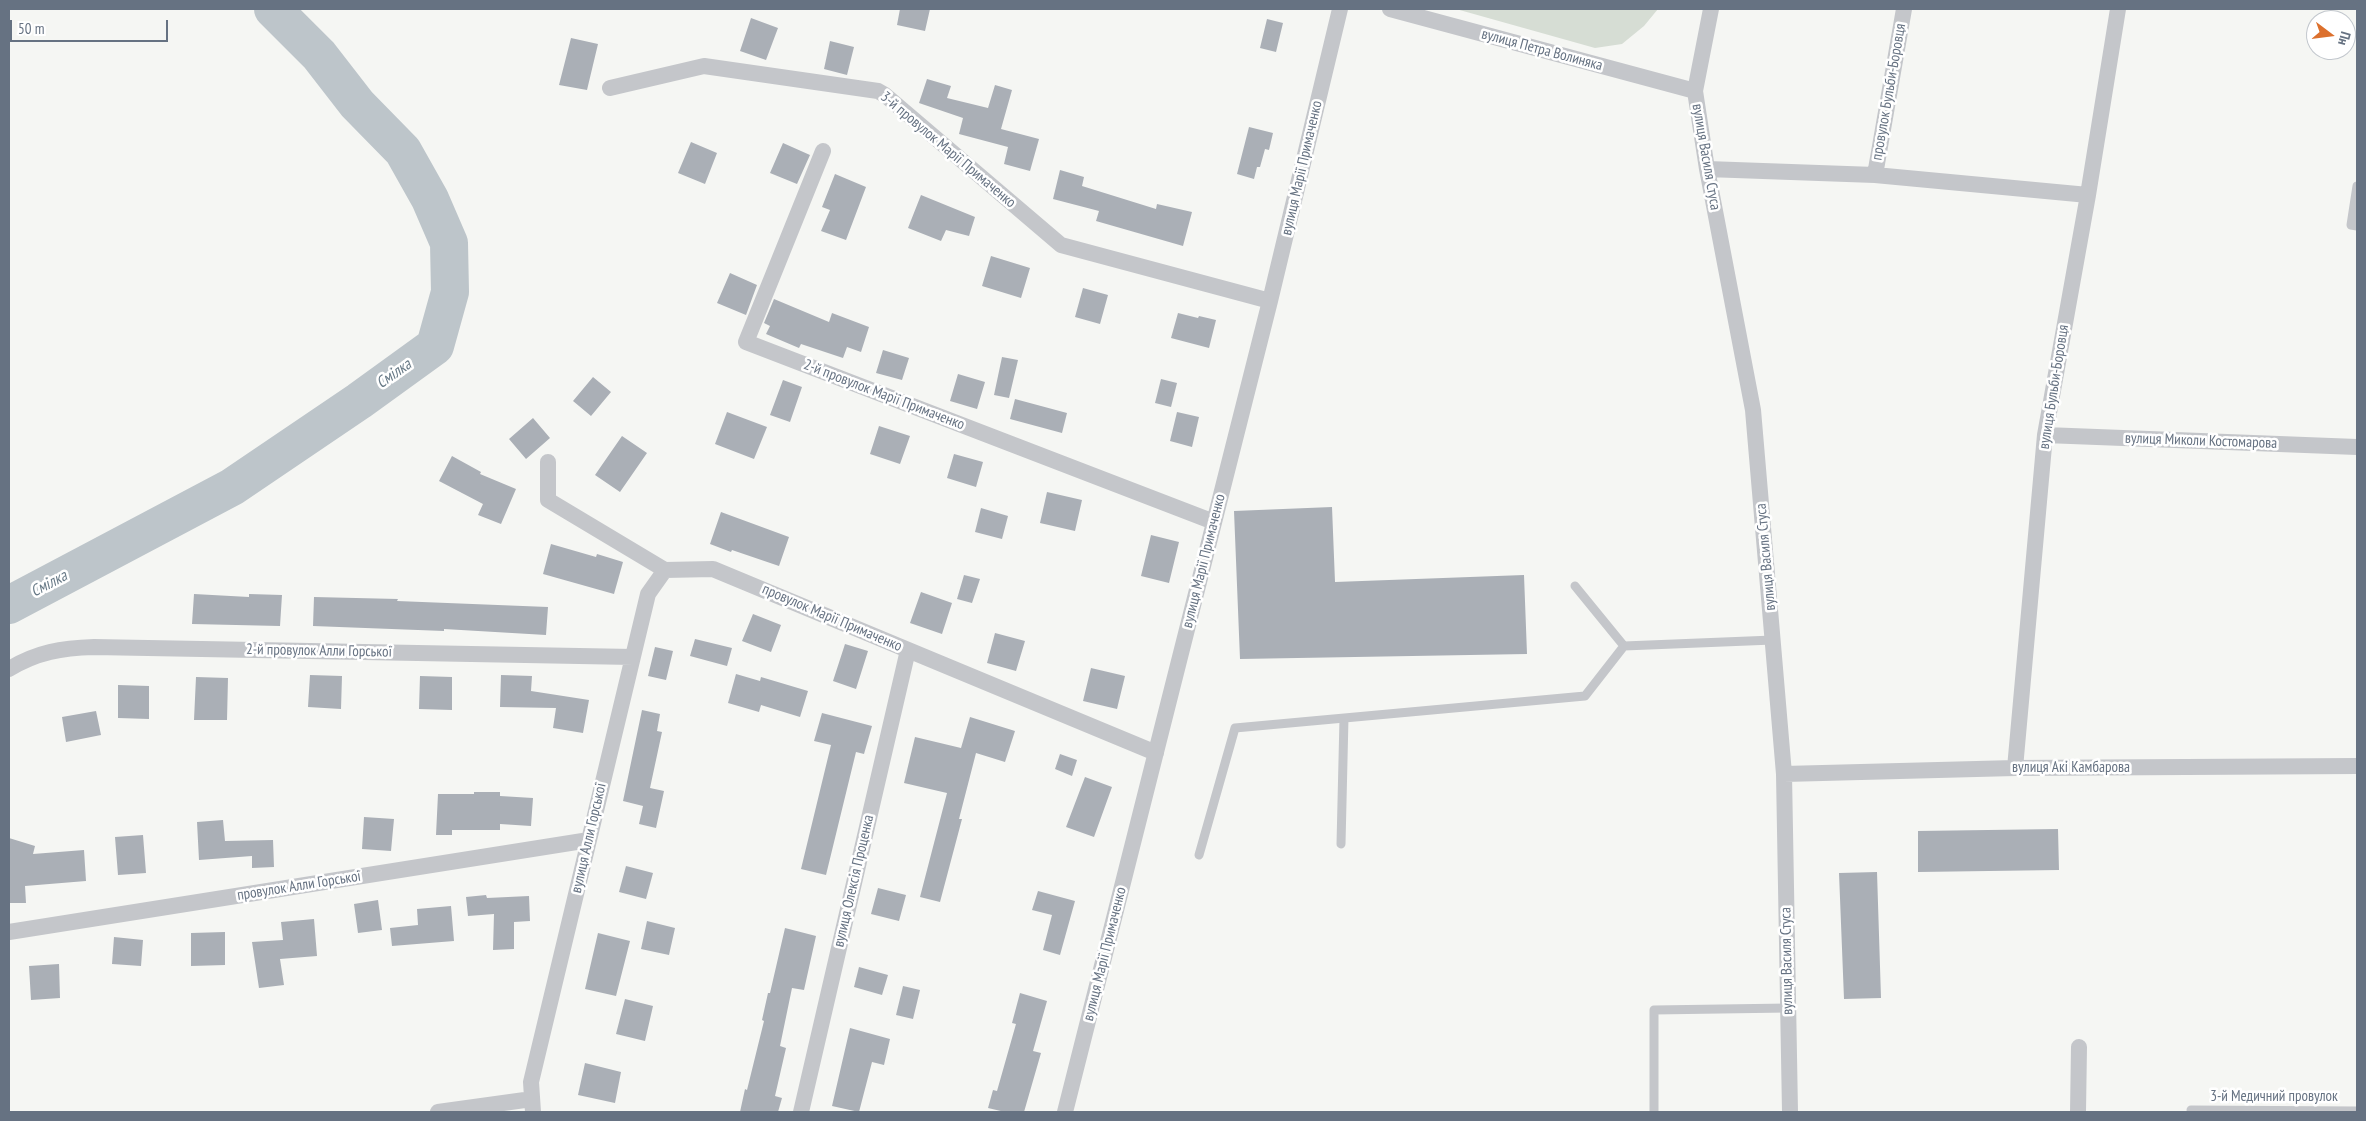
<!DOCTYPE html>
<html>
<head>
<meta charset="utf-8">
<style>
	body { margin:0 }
	#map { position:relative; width:2366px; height:1121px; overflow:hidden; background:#f5f6f3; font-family:"PT Sans Narrow",sans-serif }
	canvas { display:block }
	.frame { position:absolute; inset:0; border:10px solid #667282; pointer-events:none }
	.north { position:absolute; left:2306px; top:10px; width:50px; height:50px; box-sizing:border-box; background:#fff; border:1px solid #c2c7cd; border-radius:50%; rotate:105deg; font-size:14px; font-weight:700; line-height:20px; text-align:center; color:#667282 }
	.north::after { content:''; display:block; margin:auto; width:18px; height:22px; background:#dc702d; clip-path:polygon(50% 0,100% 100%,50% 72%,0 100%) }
	.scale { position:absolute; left:10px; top:20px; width:158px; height:22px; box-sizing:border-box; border:2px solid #667282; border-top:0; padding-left:6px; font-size:15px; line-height:18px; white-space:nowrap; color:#667282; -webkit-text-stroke:4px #fff; paint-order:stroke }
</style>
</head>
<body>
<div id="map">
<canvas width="2366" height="1121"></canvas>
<div class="frame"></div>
<div class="north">Пн</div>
<div class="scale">50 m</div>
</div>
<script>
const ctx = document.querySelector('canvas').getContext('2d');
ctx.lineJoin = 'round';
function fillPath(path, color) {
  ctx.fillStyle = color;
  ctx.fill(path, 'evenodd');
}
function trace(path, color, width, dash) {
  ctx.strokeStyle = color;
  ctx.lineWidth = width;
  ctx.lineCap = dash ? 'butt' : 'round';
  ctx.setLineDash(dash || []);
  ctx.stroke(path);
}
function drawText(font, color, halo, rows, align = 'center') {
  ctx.font = font + ' "PT Sans Narrow",sans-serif';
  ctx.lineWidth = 5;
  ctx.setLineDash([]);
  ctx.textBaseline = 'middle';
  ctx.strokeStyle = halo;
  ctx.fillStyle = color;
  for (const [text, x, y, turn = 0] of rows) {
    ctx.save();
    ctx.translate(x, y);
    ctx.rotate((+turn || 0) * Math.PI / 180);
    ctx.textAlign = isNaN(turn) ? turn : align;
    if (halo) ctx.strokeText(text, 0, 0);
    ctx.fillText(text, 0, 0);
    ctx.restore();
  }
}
const green = new Path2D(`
	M1456,9H1658L1644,26L1622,44L1595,48Z`);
const river = new Path2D(`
	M9,605L232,487L359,401L435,346L450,292L449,243L430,199L403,151L357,104L319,55L273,9`);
const building = new Path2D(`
	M900,9H930L925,31L897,25Z
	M751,18L778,28L766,60L740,51Z
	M1267,19L1283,23L1276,52L1260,48Z
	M571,38L598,44L587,90L559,85Z
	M830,41L854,47L847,75L824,69Z
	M927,79L951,86L947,98L988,108L995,85L1012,90L1001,129L1039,139L1030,171L1004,164L1008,147L959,134L963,118L919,103Z
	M1249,127L1273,133L1269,150L1265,149L1260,167H1257L1254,179L1237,174Z
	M691,142L717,153L705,184L678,173Z
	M783,143L810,155L797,184L770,173Z
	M1060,170L1084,177L1082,186L1156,209L1157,204L1192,212L1183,246L1096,221L1099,211L1053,199Z
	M835,174L866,187L846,240L821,231L830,210L822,207Z
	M921,195L975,217L969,236L946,230L941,241L908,228Z
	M991,256L1030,268L1021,298L982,286Z
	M730,273L757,285L746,315L717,303Z
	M1083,288L1108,295L1100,324L1075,317Z
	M774,299L829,322L832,313L869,327L861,352L847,347L843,358L801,344L799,348L766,334L770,326L764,323Z
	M1178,313L1198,318L1199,316L1216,320L1209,348L1171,338Z
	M883,350L909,358L902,380L876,373Z
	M1002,357L1018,360L1009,398L994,395Z
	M958,374L985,382L977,409L950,401Z
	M593,377L611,392L591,416L573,401Z
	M1161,379L1177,383L1171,407L1155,403Z
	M783,380L802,387L790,422L770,415Z
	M1015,399L1067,413L1062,433L1010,419Z
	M727,412L767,427L754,459L715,444Z
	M1177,412L1199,417L1192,447L1170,441Z
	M533,418L550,438L526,459L509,439Z
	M879,426L910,436L900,464L870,454Z
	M622,436L647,453L620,492L595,475Z
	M954,454L983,462L976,487L947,478Z
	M452,456L481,472L480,474L516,489L501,524L478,515L483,504L439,481Z
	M1047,492L1082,500L1075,531L1040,523Z
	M1332,507L1335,582L1524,575L1527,654L1240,659L1234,511Z
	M981,508L1008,516L1002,539L975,532Z
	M721,512L789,537L779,566L732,550L731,552L710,544Z
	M1151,535L1179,542L1169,583L1141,576Z
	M551,544L596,557L597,554L623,562L614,594L543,574Z
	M964,575L980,579L972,603L957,599Z
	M921,592L952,603L942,634L910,623Z
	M194,594L249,597V594L282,595L280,626L192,624Z
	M314,597L398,599L397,601L548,607L546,635L444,629V631L313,626Z
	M753,614L781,625L771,652L742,641Z
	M995,633L1025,641L1016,671L987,663Z
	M695,639L732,648L727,666L690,656Z
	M845,644L868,651L856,689L833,681Z
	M655,647L673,651L666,680L648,676Z
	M1091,668L1125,676L1117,709L1083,701Z
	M736,674L760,681L761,677L808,691L800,717L761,705L759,712L728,703Z
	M310,675L342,676L341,709L308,707Z
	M501,675L532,676L531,691L589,700L583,733L553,728L556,708L500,707Z
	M420,676L452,677V710L419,709Z
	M196,677L228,678L227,720H194Z
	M118,685L149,686V719L118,718Z
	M642,710L660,714L657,731L662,732L650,788L664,791L656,828L639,824L643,806L623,801Z
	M96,711L101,735L66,742L62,717Z
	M822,713L872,726L864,754L856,752L826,875L801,869L831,745L814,741Z
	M970,717L1015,731L1005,762L976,753L959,819H962L940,902L920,897L947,793L904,783L915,737L961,748Z
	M1060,754L1077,760L1072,776L1055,769Z
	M1085,777L1112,787L1094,837L1066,827Z
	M474,792H500V796L533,798L531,826L500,824V830H452V835H436L438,794H474Z
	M364,817L394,819L391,851L362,849Z
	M223,820L225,841L273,840L274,867L252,868V856L199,860L197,822Z
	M2058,829L2059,870L1918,872V831Z
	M143,835L146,873L118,875L115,837Z
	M9,838L35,846L33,854L84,850L86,881L25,886L26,903H9Z
	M626,866L653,873L646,899L619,892Z
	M1877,872L1881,998L1844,999L1839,873Z
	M878,888L906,895L899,921L871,914Z
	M1038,891L1075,901L1060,955L1043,950L1052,915L1032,910Z
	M486,895L487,898L529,896L530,921L514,922V949L493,950L494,914L468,916L466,897Z
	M378,900L382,930L358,933L354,904Z
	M451,906L454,941L392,946L390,928L418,925L417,909Z
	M314,919L317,956L280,959L284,985L259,988L252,942L283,940L281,922Z
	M647,921L675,928L669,955L641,949Z
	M785,928L816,936L804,990L792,988L780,1046L786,1048L775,1096L782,1098L778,1112H740L745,1089L747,1090L764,1021L762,1020L768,993H770Z
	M225,932V965L191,966V933Z
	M598,933L630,941L616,996L585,989Z
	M114,937L143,940L141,966L112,964Z
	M59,964L60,998L31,1000L29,966Z
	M859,967L888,975L882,995L854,987Z
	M903,986L920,990L913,1019L896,1015Z
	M1020,993L1047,1001L1033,1051L1041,1053L1024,1112H1005L988,1108L993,1090L997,1091L1016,1024L1012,1023Z
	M625,999L653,1006L645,1041L616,1034Z
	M850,1028L890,1039L884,1065L872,1062L859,1112L832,1106Z
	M585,1063L621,1072L615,1103L578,1095Z`);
const lane = new Path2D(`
	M2357,186L2351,225L2357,226
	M1575,586L1624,646
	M1341,844L1344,718
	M1199,855L1235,728L1585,696L1624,646L1773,640
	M2191,1110L2357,1111
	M1654,1112V1010L1788,1008`);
const street = new Path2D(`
	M1390,9L1695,91
	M1711,9L1695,91L1707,169L1753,410L1784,774L1790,1112
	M610,88L704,66L878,91L885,95L1061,245L1270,301
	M823,151L746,342L1214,522
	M1707,169L1875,175L2088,195
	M1875,175L1904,9
	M2045,435L2357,447
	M548,462V500L665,570L713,569L1156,753
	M9,669C37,652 62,648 94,647L633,657
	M2015,768L2045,435L2088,195L2118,9
	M1784,774L2015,768L2357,766
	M9,932L589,840
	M438,1112L532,1099
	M533,1112L531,1082L648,594L665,570
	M801,1112L908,650
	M1065,1112L1270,301L1340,9
	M2078,1112L2079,1047`);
const streetNames = [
	["вулиця Петра Волиняка",1542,50,15],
	["провулок Бульби-Боровця",1889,92,-80],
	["3-й провулок Марії Примаченко",948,150,40],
	["вулиця Василя Стуса",1706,157,80],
	["вулиця Марії Примаченко",1302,168,-77],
	["вулиця Бульби-Боровця",2054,387,-81],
	["2-й провулок Марії Примаченко",884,395,21],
	["вулиця Миколи Костомарова",2201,441,2],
	["вулиця Василя Стуса",1766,557,-95],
	["вулиця Марії Примаченко",1204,561,-76],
	["провулок Марії Примаченко",832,618,23],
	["2-й провулок Алли Горської",319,651,1],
	["вулиця Акі Камбарова",2071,768],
	["вулиця Алли Горської",589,838,-77],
	["вулиця Олексія Проценка",854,881,-77],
	["провулок Алли Горської",299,886,-9],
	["вулиця Марії Примаченко",1105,954,-76],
	["вулиця Василя Стуса",1787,961,-91],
	["3-й Медичний провулок",2274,1097]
];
const waterNames = [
	["Смілка",394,374,-35],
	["Смілка",49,584,-28]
];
fillPath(green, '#d6ddd4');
trace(river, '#bdc5ca', 38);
fillPath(building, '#aaafb6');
trace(lane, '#c4c6ca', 9);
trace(street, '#c4c6ca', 16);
drawText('15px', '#667282', '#fff', streetNames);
drawText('italic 16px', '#677986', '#fff', waterNames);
</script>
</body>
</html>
